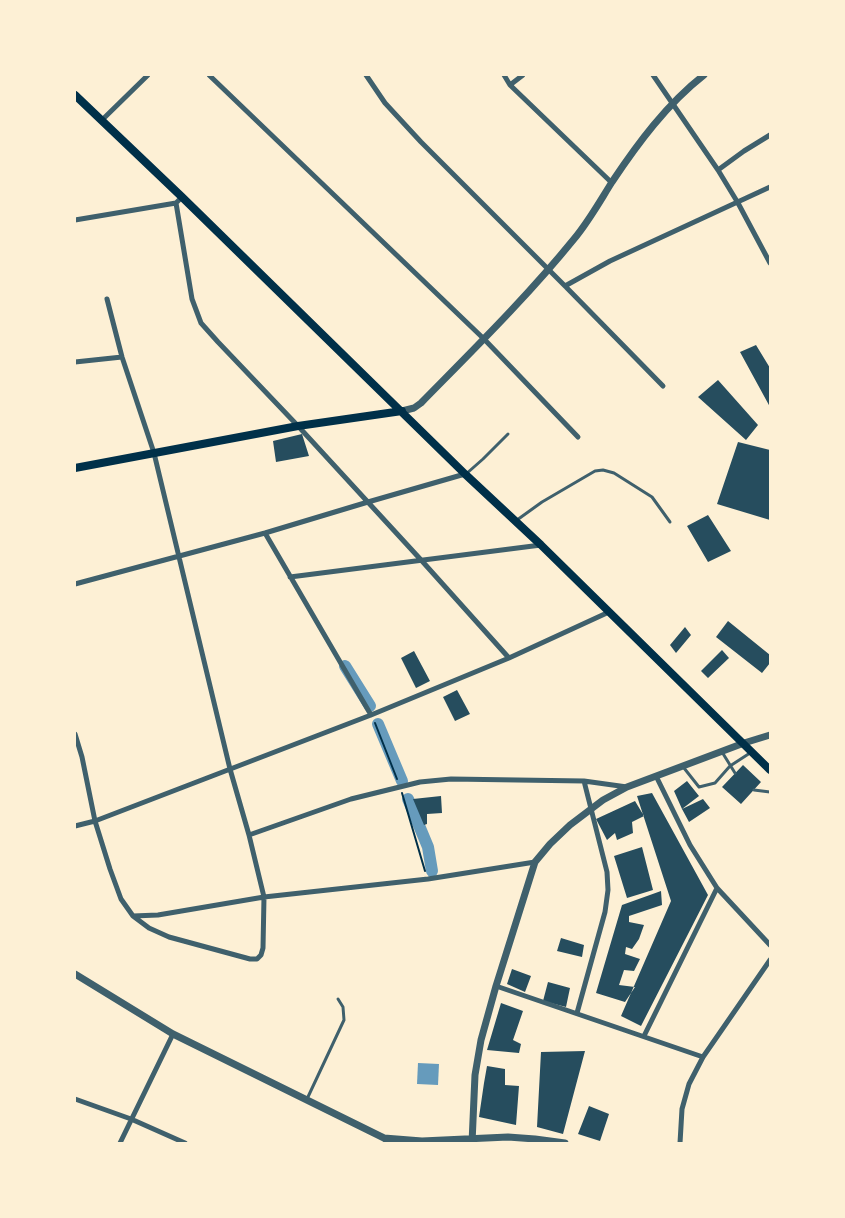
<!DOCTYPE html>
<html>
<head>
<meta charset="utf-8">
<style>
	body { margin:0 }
	#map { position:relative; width:845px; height:1218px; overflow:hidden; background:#fdf0d5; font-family:"Source Sans 3",sans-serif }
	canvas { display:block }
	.frame { position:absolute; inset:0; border:76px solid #fdf0d5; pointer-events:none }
</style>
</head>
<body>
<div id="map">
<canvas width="845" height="1218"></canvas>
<div class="frame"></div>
</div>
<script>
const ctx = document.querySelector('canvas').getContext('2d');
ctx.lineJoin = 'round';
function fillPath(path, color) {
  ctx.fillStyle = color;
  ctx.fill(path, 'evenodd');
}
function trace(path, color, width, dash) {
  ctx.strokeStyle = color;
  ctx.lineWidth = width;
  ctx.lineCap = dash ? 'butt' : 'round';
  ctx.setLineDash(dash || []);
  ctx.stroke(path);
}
const water = new Path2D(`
	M418,1063L439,1064L438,1085L417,1084Z`);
const canal = new Path2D(`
	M345,666L370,706
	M378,724L402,781
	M408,799L428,847L432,871`);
const building = new Path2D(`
	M756,345L770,368V407L740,352Z
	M718,380L758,425L746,440L698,397Z
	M302,434L309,456L276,462L273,441Z
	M738,442L770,450V520L717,504Z
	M708,515L731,551L708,562L687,526Z
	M728,621L770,655V663L762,673L716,637Z
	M685,627L691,635L676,653L670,645Z
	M722,650L729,658L708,678L701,671Z
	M414,651L430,681L416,688L401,658Z
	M457,690L470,714L455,721L443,697Z
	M743,765L761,782L741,804L722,787Z
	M687,781L699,796L682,809L703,799L710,808L689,822L682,809L674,791Z
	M652,793L708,895L641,1026L621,1016L671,901L637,796Z
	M441,796L442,813L427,814V824L424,825L413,799Z
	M635,801L644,816L632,822L633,833L617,840L615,833L607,840L596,819Z
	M642,847L653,890L627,898L614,856Z
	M661,891L662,905L629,916V922L644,925L639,939L632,949L626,947L625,954L640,959L634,971L624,970L619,985L635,987L625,1002L596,993L622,905Z
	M561,938L584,945L582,957L557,951Z
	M512,969L531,976L525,992L507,984Z
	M548,982L570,988L566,1007L543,1001Z
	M501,1003L523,1011L513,1040L521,1044L519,1053L487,1050Z
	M585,1051L563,1134L537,1127L541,1052Z
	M487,1066L505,1069V1085L519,1086L516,1125L479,1117L484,1083Z
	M589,1106L609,1114L600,1141L578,1134Z`);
const path = new Path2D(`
	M375,723L397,779
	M402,793L425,871`);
const service = new Path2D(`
	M466,474L483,459L508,434
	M517,520L542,502L595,471L603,470L614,473L652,497L670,522
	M722,752L735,773
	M684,768L699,787L715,783L730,766L750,753
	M754,790L770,792
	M307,1099L344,1020L343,1007L338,999`);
const minor = new Path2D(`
	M209,75L484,339L578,437
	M366,75L385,103L421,142L565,286L663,386
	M504,75L510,85L612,183
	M653,75L718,170L738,203L770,263
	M510,85L523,75
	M102,120L148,75
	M718,170L744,151L770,135
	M182,197L176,203L192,299L201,323L218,342L298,426L422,561L509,658
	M75,220L176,203
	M565,286L610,261L770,187
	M75,362L122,357
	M265,533L371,715
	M290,577L541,545
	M75,584L265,533L368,502L465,474
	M75,734L82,757L95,821L110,869L121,899L133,916L149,928L169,937L250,959H257L261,955L263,948L264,897L249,835L230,769L154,453L122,357L107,299
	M656,776L690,845L717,888L770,945
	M75,826L95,821L371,715L509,658L609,612
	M249,835L351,799L420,782L451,779L584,781L627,787
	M133,916L158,915L264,897L428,879L535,862
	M496,986L703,1057
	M577,1013L605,912L608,890L607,872L584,781
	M644,1036L717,888
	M75,1099L131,1119L185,1143
	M120,1143L173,1034
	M680,1143L682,1109L689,1084L703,1057L770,960`);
const tertiary = new Path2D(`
	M402,411L414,408L421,403C473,350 527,297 574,239C589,221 600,201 612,182C638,143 667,104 704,75
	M75,974L173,1034L384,1138L390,1143
	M384,1138L422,1141L508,1137L535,1139L565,1143
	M472,1143L475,1075L481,1040L496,986L535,862L550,844L570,825L603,800L627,787L744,743L770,735`);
const secondary = new Path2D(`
	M75,95L182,197L465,474L541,545L770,770
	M75,468L298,426L402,411`);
fillPath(water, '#669bbc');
trace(canal, '#669bbc', 12);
fillPath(building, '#264d5e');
trace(path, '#003049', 2);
trace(service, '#3f606c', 3);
trace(minor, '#3f606c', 5);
trace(tertiary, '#3f606c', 7);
trace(secondary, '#003049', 8);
</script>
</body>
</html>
